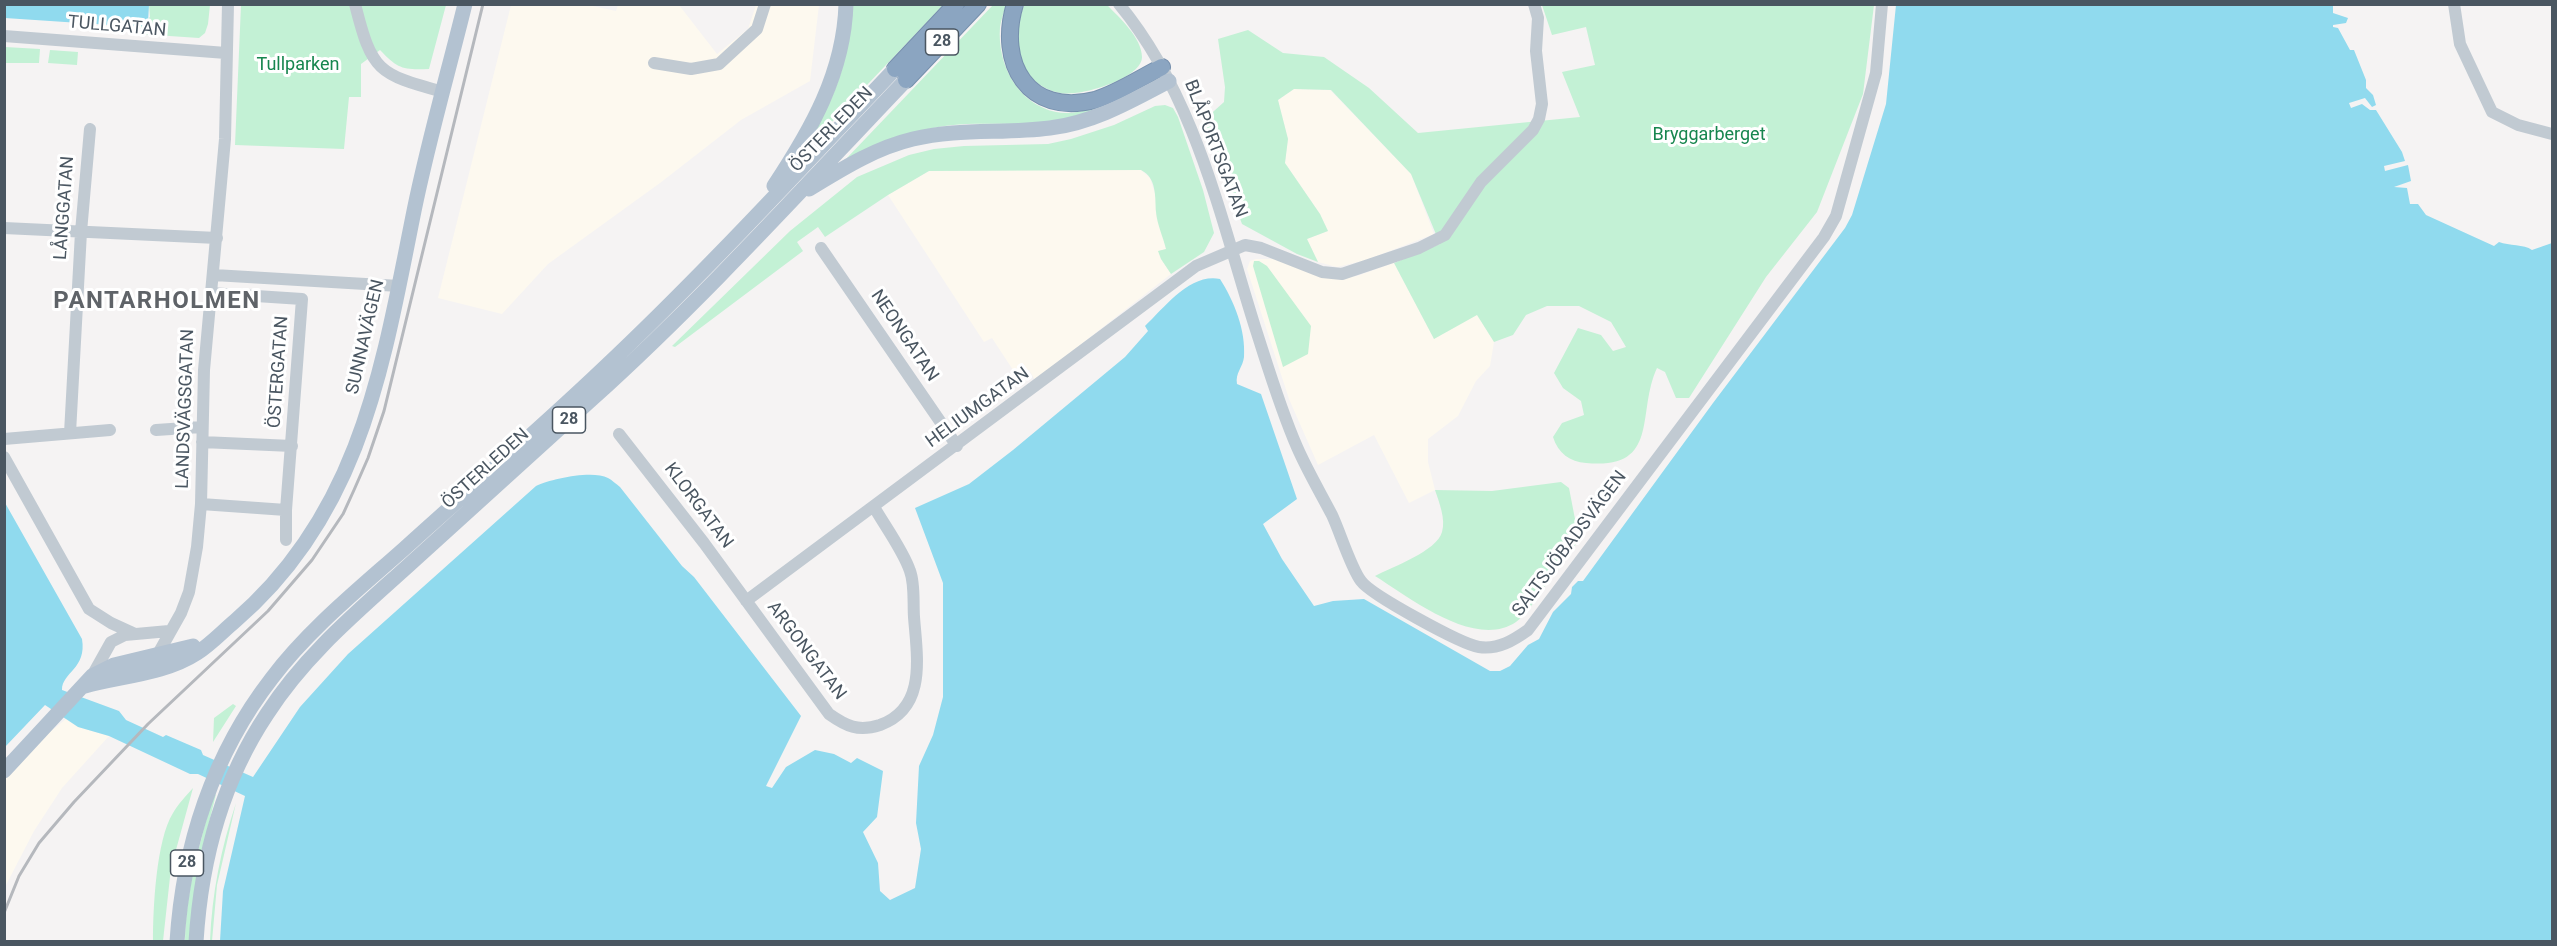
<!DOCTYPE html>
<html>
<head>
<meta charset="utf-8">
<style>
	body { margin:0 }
	#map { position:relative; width:2557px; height:946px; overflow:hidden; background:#f5f3f3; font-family:Roboto,sans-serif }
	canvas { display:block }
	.frame { position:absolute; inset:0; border:6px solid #4a5661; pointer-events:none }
</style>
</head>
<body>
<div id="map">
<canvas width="2557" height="946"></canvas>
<div class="frame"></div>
</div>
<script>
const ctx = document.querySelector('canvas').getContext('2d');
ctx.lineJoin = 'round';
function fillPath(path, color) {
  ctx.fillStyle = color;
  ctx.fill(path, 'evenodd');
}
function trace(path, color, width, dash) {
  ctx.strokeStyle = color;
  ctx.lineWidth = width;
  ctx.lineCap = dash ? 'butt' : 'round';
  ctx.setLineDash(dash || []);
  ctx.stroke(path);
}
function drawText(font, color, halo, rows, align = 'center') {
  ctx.font = font + ' Roboto,sans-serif';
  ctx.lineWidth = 6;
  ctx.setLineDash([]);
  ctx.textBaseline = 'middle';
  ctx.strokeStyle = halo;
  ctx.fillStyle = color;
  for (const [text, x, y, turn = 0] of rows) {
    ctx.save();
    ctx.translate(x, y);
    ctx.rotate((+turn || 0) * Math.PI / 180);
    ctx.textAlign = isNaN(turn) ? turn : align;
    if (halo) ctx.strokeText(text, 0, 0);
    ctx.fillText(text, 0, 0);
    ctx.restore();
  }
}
const commercial = new Path2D(`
	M511,5H588L616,11L618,5H679L717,54L748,29L756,5H819L810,81L741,120L660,183L548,264L502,314L438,298Z
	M1294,89L1330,90L1411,174L1434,234L1366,260L1337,267L1318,262L1307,239L1328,231L1320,214L1285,163L1288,139L1278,100Z
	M1124,169L1141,170L1150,178L1157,200L1156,212L1166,249L1159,251L1161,259L1171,274L1035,380L1029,370L1015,373L992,338L984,342L888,195L929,171Z
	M1256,259H1277L1341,278L1357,276L1394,263L1434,339L1477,314L1494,342L1490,366L1476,381L1458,416L1428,439V462L1435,490L1409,503L1374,435L1318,465L1289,399L1247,269L1250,261Z
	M66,719L78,727L109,736L62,788L34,831L5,887V777L33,746Z`);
const green = new Path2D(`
	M149,5H210L208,24L205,33L199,38L140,34V27L150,17Z
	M241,5H446L429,69C403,70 398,69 380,50L361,64V97H349L344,149L235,145Z
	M851,5H943L810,145L808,143C836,96 850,59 851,5Z
	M993,5H1006C1004,12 1001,20 1000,27C997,65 1018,104 1056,112C1075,116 1098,107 1115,101C1099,107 1081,118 1064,121C1032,126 999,123 967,124C923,126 883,140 845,160Z
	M1024,5H1107C1119,17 1142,38 1142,57C1142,79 1079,97 1060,93C1017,84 1012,39 1024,5Z
	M1542,5H1874L1863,94L1817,212L1766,277L1689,398H1676L1665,372L1657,368C1636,413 1661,470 1586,463C1570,462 1558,453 1553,437L1562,423L1584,415L1581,401L1563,388L1554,373L1578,328L1601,335L1613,351L1626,347L1611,322L1579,306H1547L1526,315L1513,335L1494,342L1477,315L1434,339L1394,263L1440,244L1411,174L1331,90L1294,89L1278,100L1288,139L1285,163L1320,214L1328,231L1307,239L1318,262L1297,254L1242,224L1204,120L1224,102L1225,87L1218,39L1248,30L1283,53L1324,57L1369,88L1418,133L1580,117L1562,72L1595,65L1586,27L1552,35Z
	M5,47L40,49L39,63H5Z
	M50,50L78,52L77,65L48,63Z
	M1165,105L1173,108L1178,117L1203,190L1214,233L1204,252L1171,274L1161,259L1158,251L1166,249C1163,237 1157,224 1156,212C1155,197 1157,178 1141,170L929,171L888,195L825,237L818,227L797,242L803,251L675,347L672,346L790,231L857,177L909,155L934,149L964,146L1048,144L1071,139L1114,125L1155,106Z
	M1254,261H1259L1267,266L1311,326L1308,354L1283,367L1253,266Z
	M1561,482L1569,488L1575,519L1589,527C1573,548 1558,569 1542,590C1535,600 1527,614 1516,622C1475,650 1409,597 1375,576C1392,567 1437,551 1442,532C1446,519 1439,502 1435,490L1492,491Z
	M233,704L236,706L213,742L214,718Z
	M193,788L171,868L163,941H153C153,909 156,840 173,813C178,804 186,796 193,788Z
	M216,794L197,872L191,941L185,942C186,891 199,845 213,797Z
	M236,803L217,885L212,941H210C212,893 221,848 236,803Z`);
const water = new Path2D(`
	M4,5H149L148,22L140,27L5,18Z
	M1896,5H2333V13L2348,18L2346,23L2333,25V27L2338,28L2350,50H2354L2366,80V88L2373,95L2376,105L2372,107L2365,98L2349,103L2351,108L2362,104L2370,110H2376L2402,152L2405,161L2384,166L2385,171L2408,165L2411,181L2394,187L2407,188L2410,204H2418L2426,215L2494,246L2499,242C2509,246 2524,244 2532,250L2552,243V941H220L223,891L245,796L198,774H190L109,736L78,727L45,705L5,747L4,501L82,639C87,669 62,672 62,690L119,711L126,720L163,737L166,735L201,750L203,755L253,777L300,707L348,654L536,486C551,479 592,470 608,478C612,480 616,484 620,487L682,566L694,577L801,716L766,786L772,788L786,767L815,750L834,754L851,763L857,758L883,771L877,817L863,832L878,863L880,891L890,900L915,888L921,849L916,823L919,766L933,735L943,697V583L915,508L969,484L1013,450L1125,357L1148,331L1145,326C1165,307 1190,273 1220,279C1234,301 1246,330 1244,357C1243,367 1235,373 1237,384L1261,394L1297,499L1263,524L1282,559L1314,606L1333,601L1364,599L1490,671H1500L1510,666L1528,645L1539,639L1553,612L1571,594L1572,587L1578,581H1583L1713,403L1845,228L1852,215L1886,104Z`);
const minor = new Path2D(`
	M355,4C372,72 378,74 443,92
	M1119,4C1195,96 1220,216 1255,327C1268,367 1280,408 1297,447C1307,470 1320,492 1332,515C1340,532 1351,568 1361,581C1371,595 1461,644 1479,647C1498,650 1514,640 1528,630L1824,237L1836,216L1876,73L1882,4
	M2454,4L2460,44L2492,112L2518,125L2552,134
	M4,36L226,53
	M654,63L691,69L719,64L757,29L765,4
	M4,228L217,238
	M821,248L957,446
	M214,275L399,286
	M210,293L302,299L286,510V540
	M156,430L201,427
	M70,433L81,232L90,129
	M619,434L704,543L829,714C846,726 858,732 880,725C927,708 917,657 914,617C913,603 915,584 910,571C904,552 885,526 874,507
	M4,439L110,430
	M202,442L292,446
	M4,457L89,609L111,623L135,634
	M201,504L286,510
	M746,601L1196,266L1245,245L1261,248L1322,272L1342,274L1419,248L1445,235L1481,182L1533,130L1539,119L1542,104L1536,51L1538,18L1534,4
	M154,661L181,613L189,592L197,547L201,504L204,370L225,139L228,4
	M92,676L111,642L125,635L169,631`);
const major = new Path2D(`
	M774,186C811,130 844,73 846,4
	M809,189C842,169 875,148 913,139C958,128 1004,134 1050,128C1093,123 1131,101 1169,81
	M85,686C121,676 165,674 197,653C211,644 223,631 235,621C361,513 383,365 414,211C428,142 448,73 465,4
	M4,771L92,676L114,665L193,646
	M177,942C183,846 213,754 272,678C309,629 359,589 405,548C471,488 539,430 603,369C705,273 799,170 895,69
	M196,942C201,860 221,783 267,714C305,655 357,612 409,565C470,510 531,455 592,399C703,299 803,188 906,80`);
const highway = new Path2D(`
	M1015,4C997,63 1028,117 1095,100C1118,93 1140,78 1162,67
	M895,69L956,4
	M906,80L978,4`);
const rail = new Path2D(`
	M4,913L19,876L39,843L74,802L148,724L268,611L312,560L343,514L354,490L368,458L384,411L483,4`);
const shields = [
	[942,42,33],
	[569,420,33],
	[187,863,33]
];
const shieldNames = [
	["28",942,42],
	["28",569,420],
	["28",187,863]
];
const streetNames = [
	["TULLGATAN",117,27,5],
	["ÖSTERLEDEN",832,130,-46],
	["BLÅPORTSGATAN",1215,149,69],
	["LÅNGGATAN",65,208,-86],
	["NEONGATAN",904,336,56],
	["SUNNAVÄGEN",366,337,-77],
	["ÖSTERGATAN",279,372,-86],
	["HELIUMGATAN",978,408,-36],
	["LANDSVÄGSGATAN",186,409,-88],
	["ÖSTERLEDEN",486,469,-42],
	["KLORGATAN",698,506,53],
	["SALTSJÖBADSVÄGEN",1570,544,-53],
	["ARGONGATAN",806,651,53]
];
const parkNames = [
	["Tullparken",298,65],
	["Bryggarberget",1709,135]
];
const districtNames = [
	["PANTARHOLMEN",157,302]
];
fillPath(commercial, '#fdf9ef');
fillPath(green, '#c3f1d5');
fillPath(water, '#90daee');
trace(highway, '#7690ad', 18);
trace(minor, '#c1cad2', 12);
trace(major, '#b3c2d1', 15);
trace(highway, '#8ba5c1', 16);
trace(rail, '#b5b8bd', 3);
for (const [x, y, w] of shields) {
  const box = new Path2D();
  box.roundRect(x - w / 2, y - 13, w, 26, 4.5);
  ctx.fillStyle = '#fff';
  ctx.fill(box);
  trace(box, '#4a5661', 1.5);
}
drawText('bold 16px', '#4a5661', null, shieldNames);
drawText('18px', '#4a5661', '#fff', streetNames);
drawText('18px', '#17864f', '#fff', parkNames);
ctx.letterSpacing = '1.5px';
drawText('bold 24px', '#5f6368', '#fff', districtNames);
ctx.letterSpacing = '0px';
</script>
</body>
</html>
